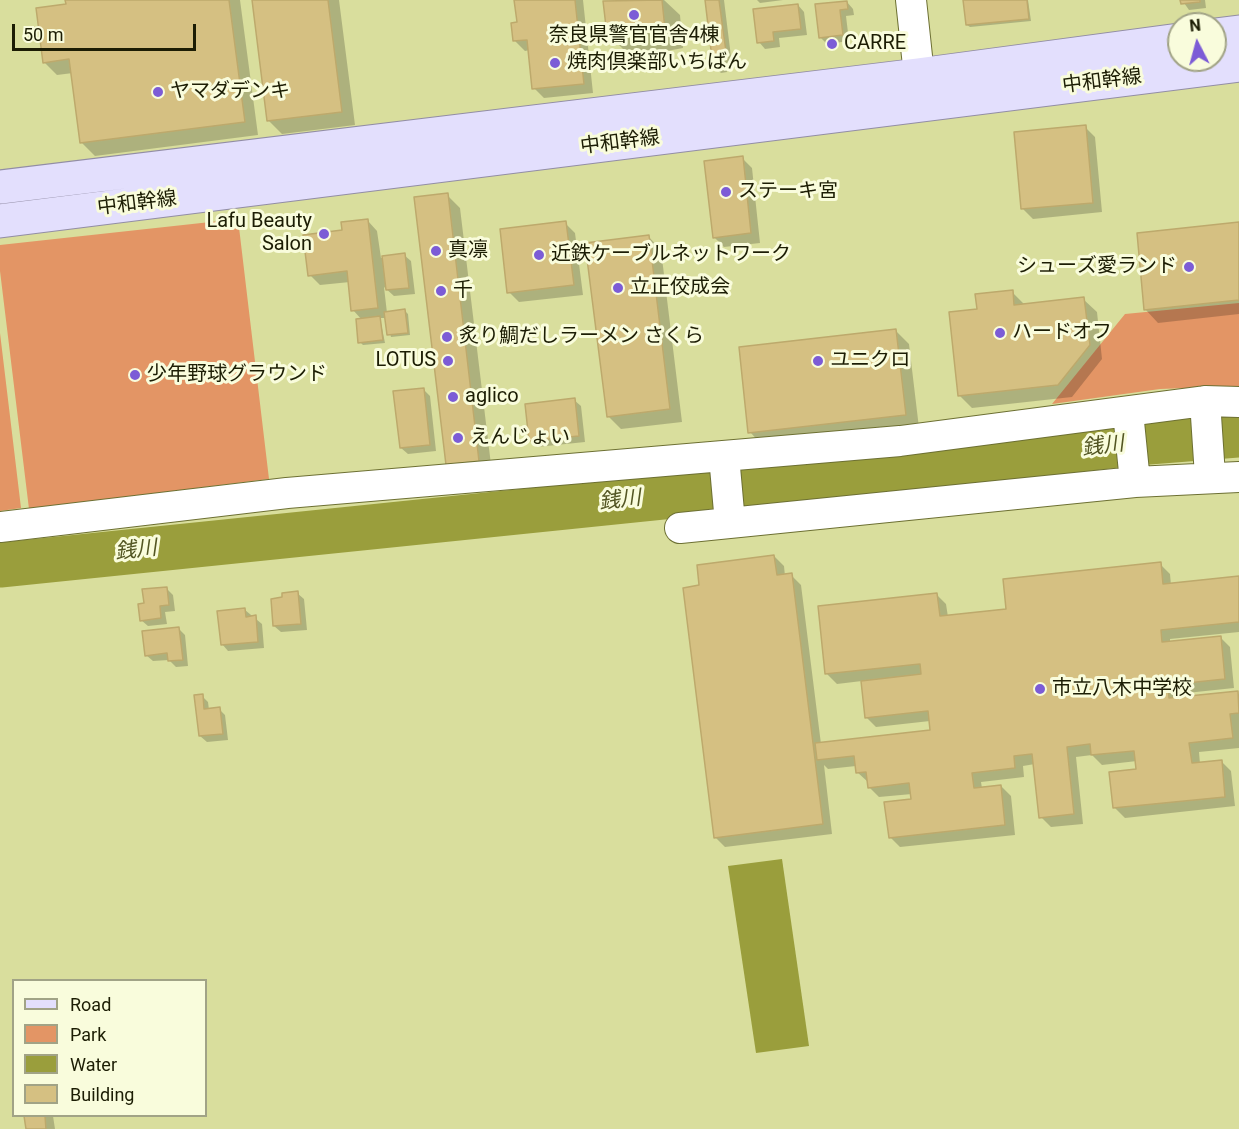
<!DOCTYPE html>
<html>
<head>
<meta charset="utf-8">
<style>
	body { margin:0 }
	#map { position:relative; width:1239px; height:1129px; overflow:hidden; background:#d9de9d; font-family:Roboto,sans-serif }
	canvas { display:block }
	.legend { position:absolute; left:12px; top:979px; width:195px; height:138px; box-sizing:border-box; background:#f9fcdc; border:2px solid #a1a386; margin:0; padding:8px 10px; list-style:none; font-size:18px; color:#1c1d04 }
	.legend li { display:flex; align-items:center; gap:12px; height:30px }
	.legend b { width:30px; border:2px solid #a1a386 }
	.north { position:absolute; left:1167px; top:12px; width:60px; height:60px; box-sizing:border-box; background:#f9fcdc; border:2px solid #a1a386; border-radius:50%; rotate:354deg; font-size:16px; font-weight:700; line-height:24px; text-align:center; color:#1c1d04 }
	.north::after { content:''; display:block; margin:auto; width:21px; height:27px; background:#7c5cd6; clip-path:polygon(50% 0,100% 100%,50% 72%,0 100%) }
	.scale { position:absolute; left:12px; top:24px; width:184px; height:27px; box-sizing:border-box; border:3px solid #1c1d04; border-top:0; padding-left:8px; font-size:18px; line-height:21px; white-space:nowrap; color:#1c1d04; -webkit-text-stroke:4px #f9fcdc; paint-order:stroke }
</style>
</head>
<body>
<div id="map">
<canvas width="1239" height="1129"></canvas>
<ul class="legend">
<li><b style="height:8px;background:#e3dffd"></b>Road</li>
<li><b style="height:16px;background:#e39565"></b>Park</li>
<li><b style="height:16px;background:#9a9e3c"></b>Water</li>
<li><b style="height:16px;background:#d5c082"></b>Building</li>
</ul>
<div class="north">N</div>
<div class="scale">50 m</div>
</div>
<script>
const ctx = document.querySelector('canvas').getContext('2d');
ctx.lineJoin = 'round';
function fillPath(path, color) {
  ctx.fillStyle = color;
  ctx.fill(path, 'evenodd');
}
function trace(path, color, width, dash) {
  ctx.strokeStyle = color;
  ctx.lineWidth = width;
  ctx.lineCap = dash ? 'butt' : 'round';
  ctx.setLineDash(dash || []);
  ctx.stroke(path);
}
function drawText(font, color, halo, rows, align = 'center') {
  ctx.font = font + ' Roboto,"Noto Sans JP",sans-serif';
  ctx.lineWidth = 6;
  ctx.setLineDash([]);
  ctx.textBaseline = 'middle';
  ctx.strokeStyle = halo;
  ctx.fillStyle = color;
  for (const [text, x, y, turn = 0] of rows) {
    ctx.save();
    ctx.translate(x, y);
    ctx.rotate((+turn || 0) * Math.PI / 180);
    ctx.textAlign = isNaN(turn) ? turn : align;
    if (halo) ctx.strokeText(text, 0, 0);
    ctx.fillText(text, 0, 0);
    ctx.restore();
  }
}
const green = new Path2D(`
	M238,219L269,479L29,509L0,271V245Z
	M1239,303V386L1160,389L1052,404L1125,314Z
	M0,333L21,508L0,511Z`);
const water = new Path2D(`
	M782,859L809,1046L756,1053L728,866Z`);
const shadow = new Path2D(`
	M67,0H240L258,135L95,156L82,143L73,73L57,75L44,62L67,5Z
	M254,0H339L355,125L282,134L269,121Z
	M516,0H583L593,93L544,98L534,88L530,50L525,51L515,41L518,24Z
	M625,0H664L680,15L683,48L651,54L648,51L627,53L608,34L605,2Z
	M706,0H724L732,65L726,66L727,72L721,73L715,67Z
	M757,0H783L760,3Z
	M965,0H1028L1031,21L970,27L967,25Z
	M1182,0H1205L1206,8L1189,10Z
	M847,2L853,9L854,15L846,16L849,41L827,44L820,37L816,6Z
	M798,5L804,12L807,35L779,38L780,47L765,49L759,42Z
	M1085,127L1095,137L1102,212L1033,219L1023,209Z
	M742,158L752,168L760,243L724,247L714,237Z
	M447,195L460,208L492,473L461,477Z
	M368,221L377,231L381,258L404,255L411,261L415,294L394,296L384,287L387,313L405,311L408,314L410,335L391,337L386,318H380L385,343L363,345L360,342L362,320L353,310L350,282L320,285L310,275L344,231Z
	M565,223L575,233L583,295L519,302L509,292Z
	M1239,224V314L1158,323L1145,309Z
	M648,236L661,250L682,422L621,429L608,416Z
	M1012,292L1025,305L1083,299L1097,312L1102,359L1072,397L972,408L959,395L978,310Z
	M896,331L909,344L919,428L763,446L750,432Z
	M423,389L430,396L436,451L408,454L401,448Z
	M574,400L581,406L585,442L537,447L531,441Z
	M774,556L784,566L785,576L791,575L801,585L821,744L931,732L930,721L876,727L866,717L862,681L837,684L827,674L936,594L946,604L948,617L1008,610L1160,564L1170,574L1171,585L1239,578V632L1170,639V642L1220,637L1230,647L1234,688L1177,694L1178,698L1239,694V748L1199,752L1200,764L1221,761L1231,771L1235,806L1125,818L1115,808L1138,771L1137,761L1102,765L1092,755L1076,757L1083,824L1051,827L1041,817L1035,764L1023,766L1024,777L981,782L982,788L1001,786L1011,796L1015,835L900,847L890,837L913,800L912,794L879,797L869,787L868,782L857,772L856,766L828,769L824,765L832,834L725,847L715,837L701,587Z
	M166,588L173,595L175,611L165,612L167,624L148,626L141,620L146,604Z
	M297,593L304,599L307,630L281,632L274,626L284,599Z
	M245,610L262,624L264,648L228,651L222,644Z
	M179,629L185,635L188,666L176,667L169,660L153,661L146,655Z
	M202,696L208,702L209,710L219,709L225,715L228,740L207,742L200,736Z
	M26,1116H53L55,1129H27Z`);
const river = new Path2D(`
	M0,565L750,488L1136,443L1239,435`);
const building = new Path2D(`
	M65,0H229L245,122L80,143L69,59L43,63L36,8L66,4Z
	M252,0H328L342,112L267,121Z
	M514,0H575L584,84L532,89L527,40L513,41L511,23L517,22Z
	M662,0L665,29L641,31V34L607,35L603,1Z
	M705,0H719L727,59L720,60L721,66L713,67Z
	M963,0H1027L1029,19L966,25Z
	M1180,0H1200V2L1181,4Z
	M847,1L848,9L840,10L843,35L819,38L815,4Z
	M798,4L801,29L773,32L774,41L757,43L753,9Z
	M1086,125L1093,203L1021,209L1014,132Z
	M743,156L751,233L713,238L704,161Z
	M448,193L479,461L446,465L414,197Z
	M368,219L378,308L351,311L347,271L308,276L303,235L342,230L341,222Z
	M566,221L574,285L507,293L500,229Z
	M1239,222V300L1144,310L1137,233Z
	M649,235L670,409L607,417L585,243Z
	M405,253L409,288L386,290L382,256Z
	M1013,290L1014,305L1084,297L1090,345L1058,385L958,396L949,312L977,309L975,294Z
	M405,309L408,333L387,335L384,312Z
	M380,316L383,340L358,343L356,319Z
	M896,329L906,415L748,433L739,347Z
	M424,388L430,445L400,448L393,391Z
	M575,398L579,436L529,441L525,404Z
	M774,555L777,575L792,573L823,824L714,838L683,588L699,585L697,565Z
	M1161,562L1163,584L1239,576V622L1161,630L1162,642L1221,636L1225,679L1168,685L1169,698L1238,691L1239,713L1230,714L1233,738L1189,743L1192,763L1222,760L1225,797L1113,808L1109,772L1136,769L1134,751L1091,755L1090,744L1067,747L1074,814L1039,818L1032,754L1014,756L1015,768L972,773L974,788L1001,785L1005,825L889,838L884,802L911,799L909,783L868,788L866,772L856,773L854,756L817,760L815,743L930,730L928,711L865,718L861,681L921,674L920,664L825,674L818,606L937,593L940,616L1006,609L1003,579Z
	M167,587L169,605L160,606L161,618L140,621L138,604L144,603L142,589Z
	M298,591L301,624L273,626L271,599L282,597V593Z
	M245,608L246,617L256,615L258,642L221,645L217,611Z
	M179,627L183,660L168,661L167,653L145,656L142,631Z
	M203,694L204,709L220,707L223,734L199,736L194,695Z
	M24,1116H45L46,1129H26Z`);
const minor = new Path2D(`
	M911,0L919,75
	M1205,401L1210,476
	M1128,412L1135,482
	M724,456L730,523
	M0,527L287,493L900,441L1205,401L1239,402
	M680,528L1135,482L1239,477`);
const major = new Path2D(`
	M1215,35L1239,32
	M0,187L919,75L1179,40
	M0,221L1239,65`);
const markers = [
	[634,15,6,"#7c5cd6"],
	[832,44,6,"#7c5cd6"],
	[555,63,6,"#7c5cd6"],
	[158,92,6,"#7c5cd6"],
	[726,192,6,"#7c5cd6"],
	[324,234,6,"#7c5cd6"],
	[436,251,6,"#7c5cd6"],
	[539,255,6,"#7c5cd6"],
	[1189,267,6,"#7c5cd6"],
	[618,288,6,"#7c5cd6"],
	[441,291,6,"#7c5cd6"],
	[1000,333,6,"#7c5cd6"],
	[447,337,6,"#7c5cd6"],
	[448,361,6,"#7c5cd6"],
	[818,361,6,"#7c5cd6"],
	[135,375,6,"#7c5cd6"],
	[453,397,6,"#7c5cd6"],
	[458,438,6,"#7c5cd6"],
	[1040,689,6,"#7c5cd6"]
];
const poiNames = [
	["奈良県警官官舎4棟",634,36,"center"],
	["CARRE",844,44],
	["焼肉倶楽部いちばん",567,63],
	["ヤマダデンキ",170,92],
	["ステーキ宮",738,192],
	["Lafu Beauty",312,222,"right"],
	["Salon",312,245,"right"],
	["真凛",448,251],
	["近鉄ケーブルネットワーク",551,255],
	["シューズ愛ランド",1177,267,"right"],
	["立正佼成会",630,288],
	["千",453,291],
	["ハードオフ",1012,333],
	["炙り鯛だしラーメン さくら",459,337],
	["LOTUS",436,361,"right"],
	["ユニクロ",830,361],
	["少年野球グラウンド",147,375],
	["aglico",465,397],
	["えんじょい",470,438],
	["市立八木中学校",1052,689]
];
const streetNames = [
	["中和幹線",1102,82,-7],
	["中和幹線",620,143,-7],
	["中和幹線",137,204,-7]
];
const waterNames = [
	["銭川",1103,447,-7],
	["銭川",620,501,-6],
	["銭川",136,551,-6]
];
fillPath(green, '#e39565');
fillPath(water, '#9a9e3c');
fillPath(shadow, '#0003');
trace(river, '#9a9e3c', 45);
fillPath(building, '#d5c082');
trace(building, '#bda96c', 1.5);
trace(minor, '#6d7033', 32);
trace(major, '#928da5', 35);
trace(minor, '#fff', 30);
trace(major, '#e3dffd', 33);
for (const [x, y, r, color] of markers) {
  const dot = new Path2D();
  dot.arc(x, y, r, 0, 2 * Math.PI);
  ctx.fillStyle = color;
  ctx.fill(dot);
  trace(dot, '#f9fcdc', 2);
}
drawText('20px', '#1c1d04', '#f9fcdc', poiNames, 'left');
drawText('20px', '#1c1d04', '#f9fcdc', streetNames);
drawText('italic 21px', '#535623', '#f9fcdc', waterNames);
</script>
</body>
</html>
